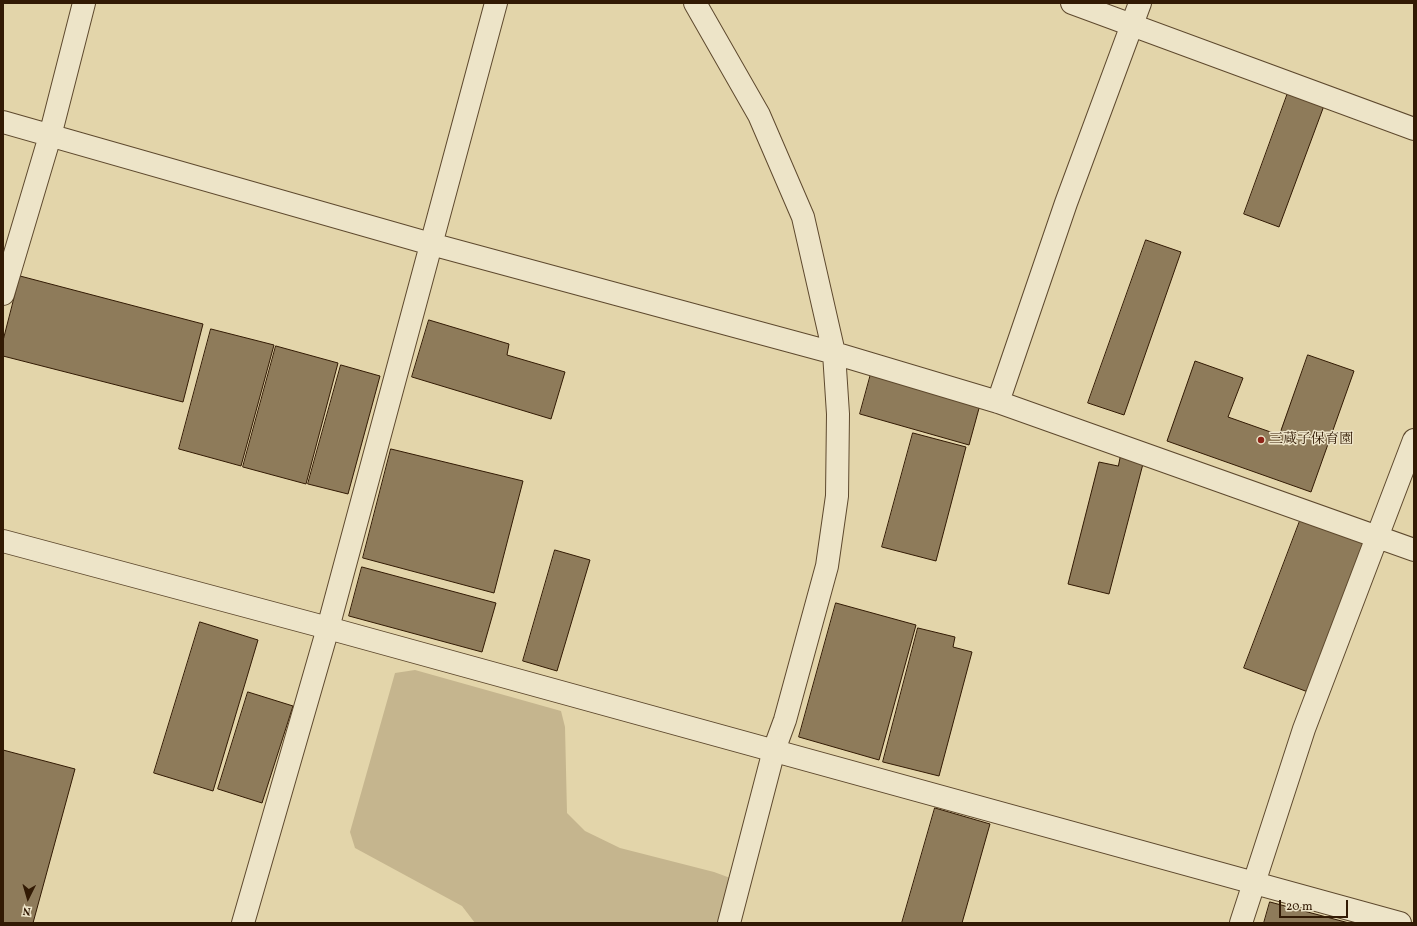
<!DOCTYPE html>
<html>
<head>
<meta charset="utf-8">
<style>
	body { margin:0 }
	#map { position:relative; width:1417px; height:926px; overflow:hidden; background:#e3d5aa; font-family:Vollkorn,serif }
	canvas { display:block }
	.frame { position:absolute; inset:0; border:4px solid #321a04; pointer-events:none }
	.north { position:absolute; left:8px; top:878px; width:40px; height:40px; -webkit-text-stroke:3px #ede4c8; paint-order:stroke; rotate:185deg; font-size:11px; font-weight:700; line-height:16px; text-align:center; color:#321a04 }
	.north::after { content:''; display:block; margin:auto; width:14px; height:18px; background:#321a04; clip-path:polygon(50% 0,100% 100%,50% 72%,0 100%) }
	.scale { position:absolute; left:1279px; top:900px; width:69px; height:18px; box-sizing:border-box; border:2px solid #321a04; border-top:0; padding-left:5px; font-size:12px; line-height:14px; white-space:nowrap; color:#321a04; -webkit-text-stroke:3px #ede4c8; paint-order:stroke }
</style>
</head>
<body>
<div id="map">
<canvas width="1417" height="926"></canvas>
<div class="frame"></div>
<div class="north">N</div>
<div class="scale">20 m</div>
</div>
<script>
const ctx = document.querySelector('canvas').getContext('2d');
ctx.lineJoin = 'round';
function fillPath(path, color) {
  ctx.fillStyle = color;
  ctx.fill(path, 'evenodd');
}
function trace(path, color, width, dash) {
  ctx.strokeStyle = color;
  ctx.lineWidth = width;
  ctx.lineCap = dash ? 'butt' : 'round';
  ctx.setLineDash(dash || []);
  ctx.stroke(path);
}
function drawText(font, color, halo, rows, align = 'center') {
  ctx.font = font + ' Vollkorn,"Noto Serif JP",serif';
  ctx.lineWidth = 3;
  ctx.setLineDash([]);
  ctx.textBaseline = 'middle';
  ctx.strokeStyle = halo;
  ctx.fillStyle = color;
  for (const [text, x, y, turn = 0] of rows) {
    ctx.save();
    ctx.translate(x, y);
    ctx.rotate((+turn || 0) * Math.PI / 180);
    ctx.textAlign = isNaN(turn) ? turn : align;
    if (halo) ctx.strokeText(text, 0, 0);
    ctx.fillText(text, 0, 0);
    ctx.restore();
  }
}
const green = new Path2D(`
	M415,670L561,711L565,727L567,813L585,831L620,848L714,872L733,879L721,923H475L462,906L355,848L350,832L395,673Z`);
const building = new Path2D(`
	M1289,90L1325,103L1279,227L1244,214Z
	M1146,240L1181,252L1124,415L1088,403Z
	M20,276L203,324L183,402L3,356V341Z
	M429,320L509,344L507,355L565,372L551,419L412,377Z
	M211,329L274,345L241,466L179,449Z
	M276,346L338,363L306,484L243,467Z
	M1308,355L1354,371L1311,492L1167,441L1195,361L1243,378L1228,417L1279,435Z
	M341,365L380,376L348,494L308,484Z
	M872,370L981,401L969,445L860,414Z
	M913,433L966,447L936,561L882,547Z
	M391,449L523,481L494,593L363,558Z
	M1121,455L1144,460L1109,594L1068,584L1099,462L1118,466Z
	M1303,513L1367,537L1308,692L1244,668Z
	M555,550L590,560L557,671L523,661Z
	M362,567L496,603L482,652L349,616Z
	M836,603L916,625L879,760L799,737Z
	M200,622L258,640L213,791L154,773Z
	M918,628L955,637L953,647L972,652L939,776L883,762Z
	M248,692L293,706L262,803L218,789Z
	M3,750L75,769L33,923H3Z
	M935,808L990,824L962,923H902Z
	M1270,902L1349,923H1264Z`);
const minor = new Path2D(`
	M695,3L759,115L803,217L834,353L838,414L837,496L827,566L785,720L774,750L729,923
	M1072,3L1414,129
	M3,122L431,244L834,353L998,402L1414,550
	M3,294L50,136L84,3
	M998,402L1066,203L1140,3
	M243,923L328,628L496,3
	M1241,923L1304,729L1414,440`);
const tertiary = new Path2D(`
	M3,541L328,628L1400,923`);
const markers = [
	[1261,440,4,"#8f2418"]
];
const poiNames = [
	["三蔵子保育園",1269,440]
];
fillPath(green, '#c5b58e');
fillPath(building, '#8e7b5a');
trace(building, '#321a04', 1);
trace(minor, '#5e492e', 24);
trace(tertiary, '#5e492e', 24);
trace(minor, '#ede4c8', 22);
trace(tertiary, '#ede4c8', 22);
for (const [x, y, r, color] of markers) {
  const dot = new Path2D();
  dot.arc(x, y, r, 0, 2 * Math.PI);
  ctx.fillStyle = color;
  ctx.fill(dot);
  trace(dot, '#ede4c8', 1.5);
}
drawText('14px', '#321a04', '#ede4c8', poiNames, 'left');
</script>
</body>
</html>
